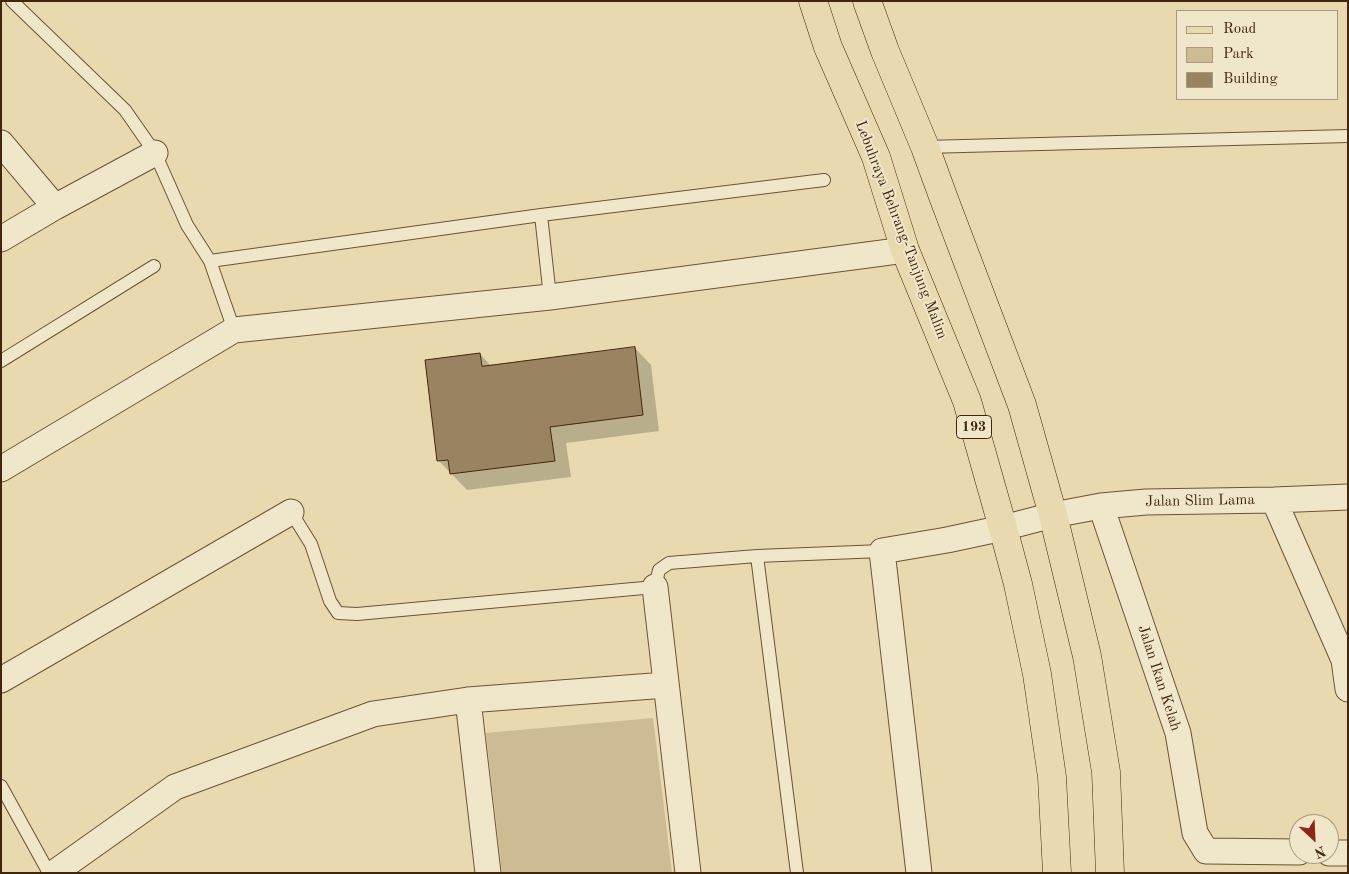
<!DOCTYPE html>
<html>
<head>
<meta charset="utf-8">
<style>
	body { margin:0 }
	#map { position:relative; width:1349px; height:874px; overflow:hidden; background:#e8daae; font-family:"Old Standard TT",serif }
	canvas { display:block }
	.frame { position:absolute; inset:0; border:2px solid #43250d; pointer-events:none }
	.legend { position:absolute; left:1176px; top:10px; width:162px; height:90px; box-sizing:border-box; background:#f0e7ca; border:1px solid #ab997e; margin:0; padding:6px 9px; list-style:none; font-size:15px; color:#43250d }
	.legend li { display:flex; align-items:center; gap:10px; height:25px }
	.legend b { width:25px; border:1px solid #ab997e }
	.north { position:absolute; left:1289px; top:814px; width:50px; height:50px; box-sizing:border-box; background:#f0e7ca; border:1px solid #ab997e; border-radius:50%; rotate:155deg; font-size:14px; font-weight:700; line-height:20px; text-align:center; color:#43250d }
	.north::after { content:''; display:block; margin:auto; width:18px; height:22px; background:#8f2418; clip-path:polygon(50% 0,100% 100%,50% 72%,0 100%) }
</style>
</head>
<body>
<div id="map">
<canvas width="1349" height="874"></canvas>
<div class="frame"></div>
<ul class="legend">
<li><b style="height:6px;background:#e8daae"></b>Road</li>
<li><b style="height:14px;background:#ccbb93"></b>Park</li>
<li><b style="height:14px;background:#998361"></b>Building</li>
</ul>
<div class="north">N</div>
</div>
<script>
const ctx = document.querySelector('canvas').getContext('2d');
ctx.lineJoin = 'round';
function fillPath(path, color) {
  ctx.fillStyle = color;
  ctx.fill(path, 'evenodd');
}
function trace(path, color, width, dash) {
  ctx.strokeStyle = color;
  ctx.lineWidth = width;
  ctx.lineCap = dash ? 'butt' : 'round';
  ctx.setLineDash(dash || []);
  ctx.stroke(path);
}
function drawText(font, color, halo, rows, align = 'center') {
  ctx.font = font + ' "Old Standard TT",serif';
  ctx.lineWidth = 4;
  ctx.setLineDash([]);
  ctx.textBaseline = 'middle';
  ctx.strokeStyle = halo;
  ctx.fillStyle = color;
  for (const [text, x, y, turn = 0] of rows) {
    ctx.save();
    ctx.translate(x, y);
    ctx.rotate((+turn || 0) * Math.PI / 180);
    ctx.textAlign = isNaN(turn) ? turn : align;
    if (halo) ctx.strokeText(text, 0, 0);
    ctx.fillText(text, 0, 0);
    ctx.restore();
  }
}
const green = new Path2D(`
	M653,718L672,873H502L486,733Z`);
const shadow = new Path2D(`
	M635,348L651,365L659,431L566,443L571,477L467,490L438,460L480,354L491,366Z`);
const building = new Path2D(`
	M635,347L643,415L550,427L555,461L450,474L448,460L437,461L425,360L480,353L482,366Z`);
const service = new Path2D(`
	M12,1L125,110L155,153L187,225L210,261L234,330
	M925,147L1348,136
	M541,215L550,297
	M210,261L541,215L824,180
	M1,361L154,266
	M291,512L311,544L330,601L338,613L357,614L655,587L659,570L669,563L757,556L882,551
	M757,556L797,873
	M1,786L49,873`);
const minor = new Path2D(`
	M1,143L55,207
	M1,239L55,207L155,153
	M1,469L234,330L550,297L905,250
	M1274,500L1344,660H1348
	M1101,506L1178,733L1195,833L1206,851L1299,852
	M655,587L688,873
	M1344,660L1348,689
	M1,680L291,512
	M468,700L488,873
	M1329,853H1348
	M54,873L175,787L373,714L468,700L666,685
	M919,873L882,551L947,540L1003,528L1053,515L1101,506L1146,502L1274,500L1348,497`);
const primary = new Path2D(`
	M813,1L828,47L876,157L905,250L967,401L1003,528L1018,584L1037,674L1052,777L1057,873
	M867,1L885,51L925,147L944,199L1022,405L1053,515L1087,656L1106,772L1110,873`);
const shields = [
	[974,427,35]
];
const shieldNames = [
	["193",974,427]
];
const streetNames = [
	["Lebuhraya Behrang-Tanjung Malim",901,230,69],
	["Jalan Slim Lama",1200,501,-1],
	["Jalan Ikan Kelah",1159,678,72]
];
fillPath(green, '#ccbb93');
fillPath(shadow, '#0003');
fillPath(building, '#998361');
trace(building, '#43250d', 1);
trace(service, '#6c5235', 14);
trace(minor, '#6c5235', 27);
trace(primary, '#43250d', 29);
trace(service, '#f0e7ca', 12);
trace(minor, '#f0e7ca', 25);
trace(primary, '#e8daae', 28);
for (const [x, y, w] of shields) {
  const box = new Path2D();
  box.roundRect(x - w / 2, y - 11.5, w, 23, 4);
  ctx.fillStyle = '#f0e7ca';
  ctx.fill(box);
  trace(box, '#43250d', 1);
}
drawText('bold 14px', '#43250d', null, shieldNames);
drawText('15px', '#43250d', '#f0e7ca', streetNames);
</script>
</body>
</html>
